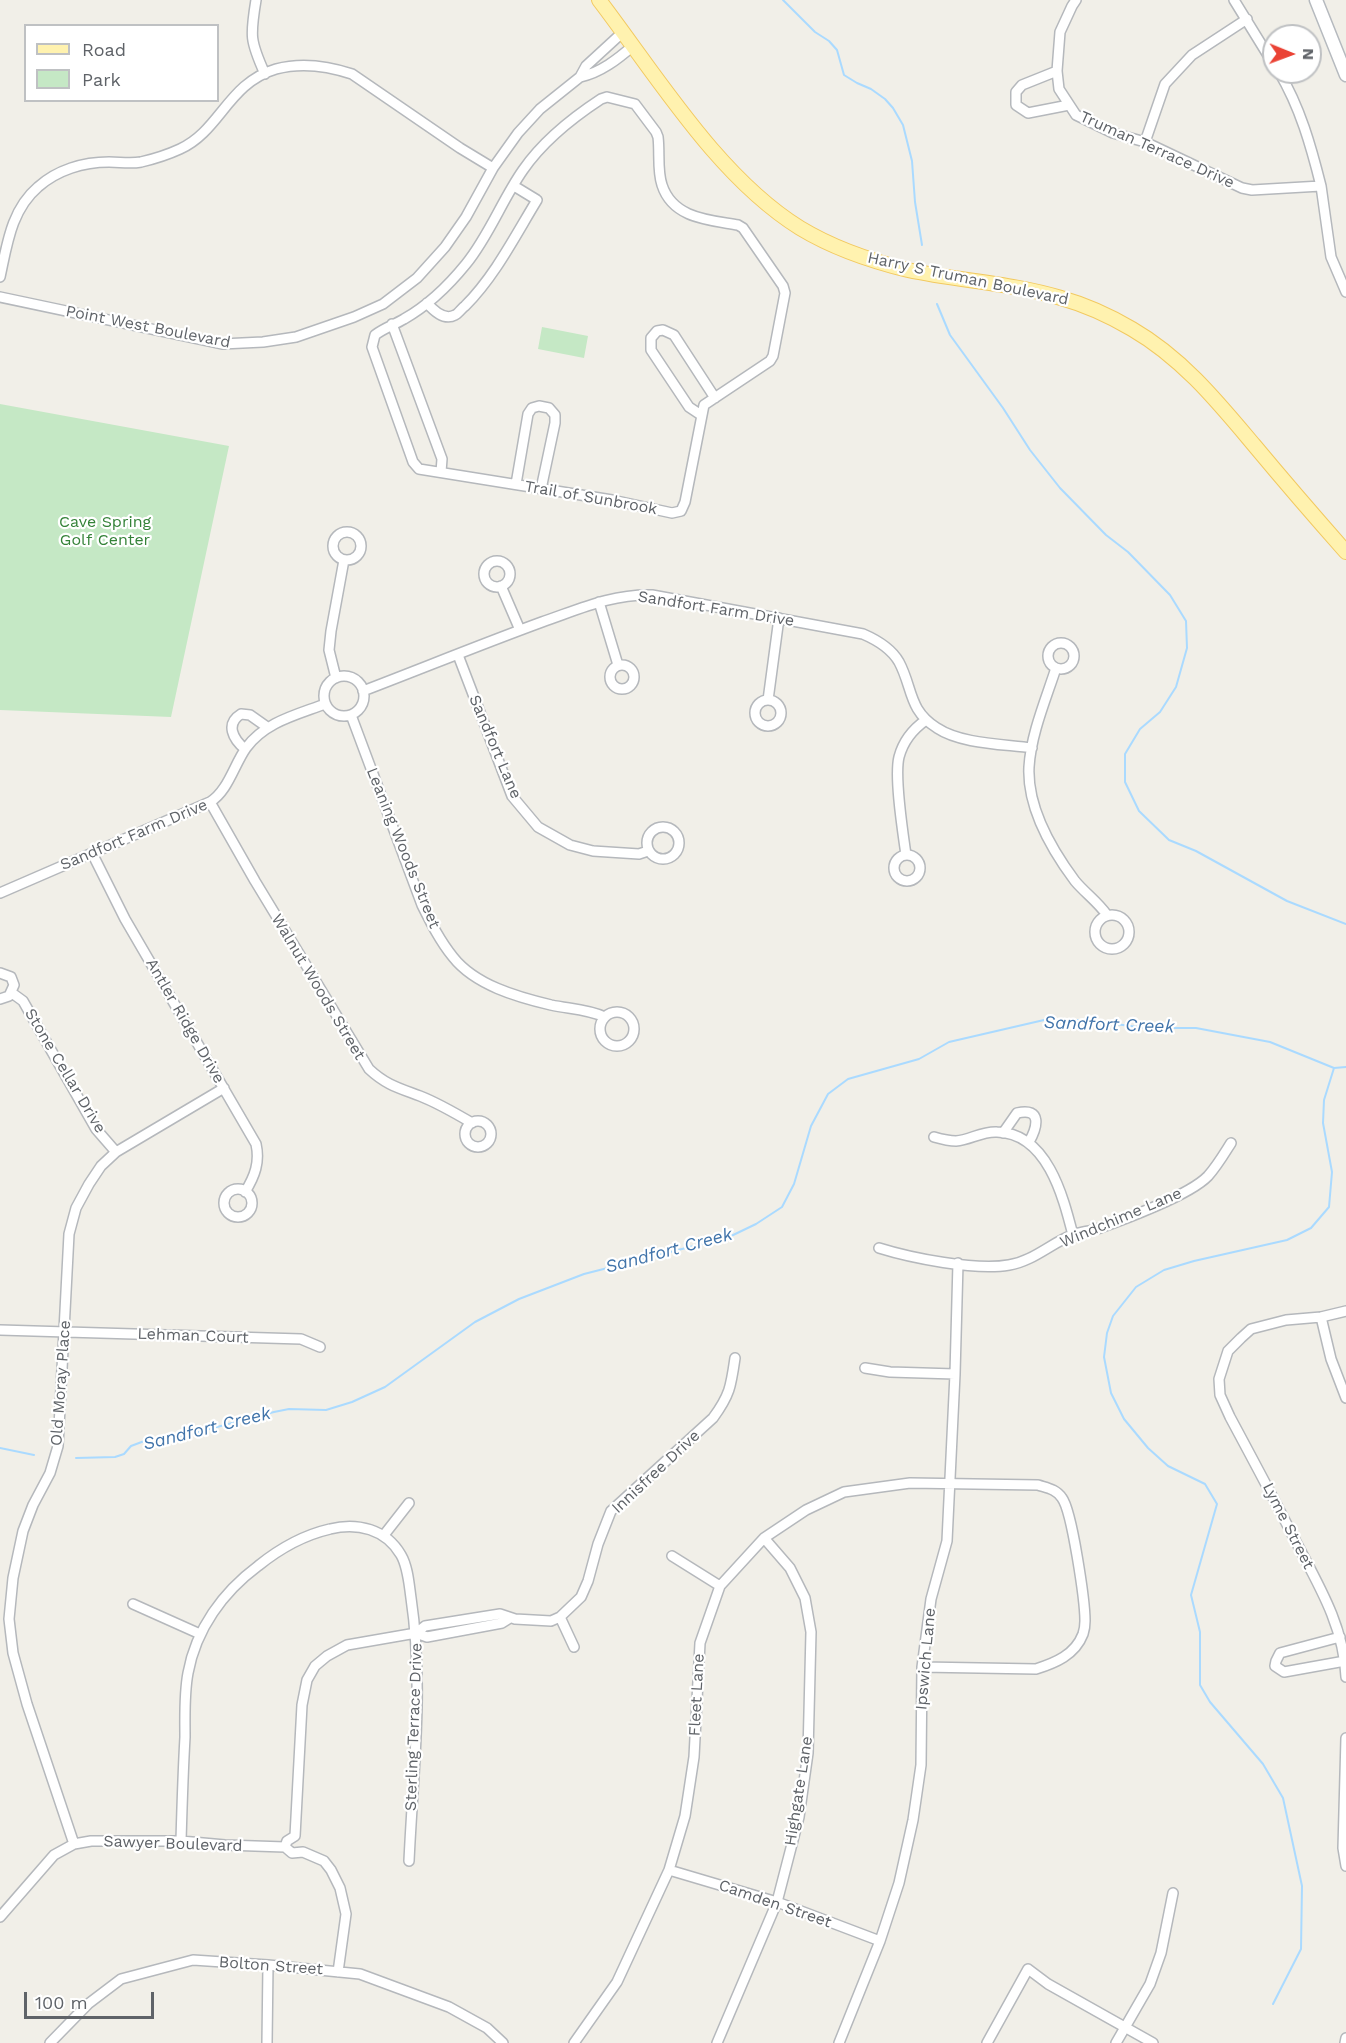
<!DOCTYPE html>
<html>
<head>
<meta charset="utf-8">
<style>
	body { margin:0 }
	#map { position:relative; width:1346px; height:2043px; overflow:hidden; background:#f1efe8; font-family:"Work Sans",sans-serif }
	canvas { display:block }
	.legend { position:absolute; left:24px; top:24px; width:195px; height:78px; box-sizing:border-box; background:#fff; border:2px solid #bfc1c3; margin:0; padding:8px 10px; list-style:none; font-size:18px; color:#5f6368 }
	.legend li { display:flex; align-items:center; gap:12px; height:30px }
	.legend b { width:30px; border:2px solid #bfc1c3 }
	.north { position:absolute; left:1262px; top:24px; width:60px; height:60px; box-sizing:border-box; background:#fff; border:2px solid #bfc1c3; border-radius:50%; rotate:91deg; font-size:16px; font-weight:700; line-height:24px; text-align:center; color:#5f6368 }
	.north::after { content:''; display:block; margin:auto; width:21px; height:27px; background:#ea4335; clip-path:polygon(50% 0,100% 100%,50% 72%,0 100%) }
	.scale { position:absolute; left:24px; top:1992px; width:130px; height:27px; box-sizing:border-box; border:3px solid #5f6368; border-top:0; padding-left:8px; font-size:18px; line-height:21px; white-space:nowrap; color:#5f6368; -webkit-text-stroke:4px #fff; paint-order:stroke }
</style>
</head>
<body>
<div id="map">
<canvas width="1346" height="2043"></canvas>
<ul class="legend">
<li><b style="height:8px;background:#fff2af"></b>Road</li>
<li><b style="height:16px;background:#c5e8c5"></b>Park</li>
</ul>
<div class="north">N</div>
<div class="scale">100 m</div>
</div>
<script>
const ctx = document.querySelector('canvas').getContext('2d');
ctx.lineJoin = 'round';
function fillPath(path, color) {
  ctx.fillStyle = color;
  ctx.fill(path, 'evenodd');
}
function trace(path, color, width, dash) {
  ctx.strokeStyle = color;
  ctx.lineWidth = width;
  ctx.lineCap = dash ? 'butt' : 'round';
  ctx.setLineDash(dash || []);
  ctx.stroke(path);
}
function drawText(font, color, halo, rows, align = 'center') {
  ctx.font = font + ' "Work Sans",sans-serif';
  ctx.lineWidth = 4.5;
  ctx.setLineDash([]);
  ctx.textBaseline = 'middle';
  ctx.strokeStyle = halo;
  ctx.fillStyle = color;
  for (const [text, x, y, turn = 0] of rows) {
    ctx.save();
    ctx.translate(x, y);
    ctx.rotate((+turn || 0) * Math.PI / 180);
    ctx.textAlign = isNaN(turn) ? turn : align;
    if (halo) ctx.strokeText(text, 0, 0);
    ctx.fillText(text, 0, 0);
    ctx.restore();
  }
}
const green = new Path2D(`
	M542,327L588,336L584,358L538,349Z
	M0,404L229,446L171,717L0,710Z`);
const stream = new Path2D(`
	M783,0L815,32L829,41L837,50L844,75L857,83L871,89L885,99L893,108L903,125L912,161L915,202L922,245
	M937,304L950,335L1003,408L1030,450L1060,488L1106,535L1128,552L1170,595L1186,621L1187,648L1176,687L1160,712L1140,729L1125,754V782L1139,811L1169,840L1196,851L1287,901L1346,924
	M0,1448L34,1455
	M76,1458L115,1457L124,1454L131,1446L147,1440L179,1437L274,1412L289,1409L326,1410L352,1402L385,1387L475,1322L519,1299L584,1274L729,1237L756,1224L782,1207L794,1184L811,1126L828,1094L848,1079L919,1059L949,1042L1044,1020H1086L1145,1028H1196L1270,1042L1334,1068L1346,1067
	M1273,2004L1301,1949L1302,1886L1283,1798L1263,1764L1210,1702L1200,1685V1632L1191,1595L1217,1504L1205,1484L1168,1466L1148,1448L1124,1419L1111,1393L1104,1357L1107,1333L1113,1316L1136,1287L1164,1270L1194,1261L1287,1240L1311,1228L1329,1207L1332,1172L1323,1123L1324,1100L1334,1068`);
const street = new Path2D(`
	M256,0C250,36 250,41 265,74
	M1076,0L1072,6L1060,32L1057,71L1059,89L1076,115L1113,133L1145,142L1242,188L1252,190L1321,186C1311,146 1300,107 1279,72
	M1234,0L1274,65
	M1057,71L1022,85L1016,92V105L1028,113L1069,105
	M580,77C600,73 618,59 634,45
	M607,97L635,104L656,132L658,137C660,152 657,171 662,185C673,219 710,220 738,225L743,228L783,286L785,293L773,356L770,361L704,405L685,502L681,511L672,513L612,500L419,469L413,462L372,347L375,335C384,328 394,325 404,319C427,306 449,285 466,264C489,236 502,200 523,170C543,141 572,118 601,99Z
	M1145,142L1165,84L1192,55L1247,19
	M1321,186L1331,257L1346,292
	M0,277C7,245 11,210 38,187C57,170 83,162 109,162C120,162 130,164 141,162C154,159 167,155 180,149C220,131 228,83 276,69C302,62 328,66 352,74L460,148L493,168
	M0,297L222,344L263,342L296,337L354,317L383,304L417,278L445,247L466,217L493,168L518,133L540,109L580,77L586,66L623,32
	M427,303C433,310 444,321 455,315C458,314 462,308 465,306C495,276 515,236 537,200L514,186
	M392,324L442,459L441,472
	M701,415L689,407L651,350V338L657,331L663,330L674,335L715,398
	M516,484L528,414L532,408L539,406L549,408L555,415V423L541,489
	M333 546a14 14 0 1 1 28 0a14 14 0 1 1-28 0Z
	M484 574a13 13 0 1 1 26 0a13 13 0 1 1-26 0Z
	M501,586L520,630
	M599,602L618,665
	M1048 656a13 13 0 1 1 26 0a13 13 0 1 1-26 0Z
	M458,655L512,796L538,827L570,845L593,851L639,854L648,851
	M610 677a12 12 0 1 1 24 0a12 12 0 1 1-24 0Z
	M1056,668C1046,699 1031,734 1029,767C1027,807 1052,850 1075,881C1085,893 1098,902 1107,915
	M324 696a20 20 0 1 1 40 0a20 20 0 1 1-40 0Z
	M336,678L329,650L331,631L344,560
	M363,691C423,668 482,644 542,622C580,609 611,594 652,595L863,634C877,640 891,648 899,662C913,688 908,710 937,728C961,744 1003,744 1032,748
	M755 713a13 13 0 1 1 26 0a13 13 0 1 1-26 0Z
	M768,700L779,618
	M351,715L422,905C431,923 440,941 453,957C475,985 517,997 551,1005C570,1009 587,1009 605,1017
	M245,749C233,739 225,724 241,714L250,715L267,727
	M210,802L255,881L369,1069C386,1085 399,1088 420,1096C438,1103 455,1113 472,1123
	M647 843a16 16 0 1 1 32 0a16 16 0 1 1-32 0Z
	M92,853L125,919L256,1144C260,1162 255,1176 245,1192
	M894 868a13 13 0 1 1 26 0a13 13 0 1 1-26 0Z
	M906,855C903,833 894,777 899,757C903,742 913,729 926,720
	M0,893L210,802C228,791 234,765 246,748C265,722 296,715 325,704
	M1095 932a17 17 0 1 1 34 0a17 17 0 1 1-34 0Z
	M0,973L11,977L14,985L9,996L0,999
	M12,993L23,1001L96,1129L116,1152
	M600 1029a17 17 0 1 1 34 0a17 17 0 1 1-34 0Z
	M465 1134a13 13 0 1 1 26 0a13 13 0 1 1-26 0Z
	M1003,1133L1017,1113C1043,1107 1037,1128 1029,1142
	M934,1137C941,1139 949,1141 956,1141C970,1140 982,1131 997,1132C1047,1133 1063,1196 1073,1235
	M224 1203a14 14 0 1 1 28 0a14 14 0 1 1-28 0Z
	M879,1248C911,1258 976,1271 1009,1265C1034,1261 1052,1242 1075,1234C1082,1232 1090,1231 1097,1229C1123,1220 1190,1195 1208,1176C1217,1166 1224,1154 1231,1143
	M1346,1311L1321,1317L1286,1320L1251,1329L1241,1338L1228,1351L1219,1379L1220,1395L1230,1417C1252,1458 1274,1499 1295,1540C1318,1584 1344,1626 1346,1677
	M1321,1317L1331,1359L1346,1398
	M0,1330L301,1339L320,1347
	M865,1368L890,1372L955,1374
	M384,1535L409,1503
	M672,1556L720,1586
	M133,1604L200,1634
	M560,1617L574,1647
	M416,1633L425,1626L500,1614L515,1619L551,1621L560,1617L581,1597L588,1581L598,1544L611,1511L713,1418C730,1395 731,1386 735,1358
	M1340,1637L1280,1653L1276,1661L1275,1666L1284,1672L1345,1661
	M1346,1738L1343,1848L1346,1866
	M181,1841C182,1806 183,1772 185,1737C185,1716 184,1694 188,1673C196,1629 223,1592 258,1566C279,1549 304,1535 330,1529C357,1522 386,1529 401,1555C408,1567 409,1584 411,1598C424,1685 413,1774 409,1861
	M74,1844L27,1704L13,1653L9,1619L13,1578L23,1531L33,1505L50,1473L58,1446L69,1234L76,1208L89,1184L101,1166L116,1152L224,1088
	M285,1847L287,1841L295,1836L302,1705L307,1680L315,1666L327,1656L347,1645L416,1633L427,1637L502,1623L510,1618
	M669,1870L777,1902L880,1941
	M0,1917L54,1855L74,1844L91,1841H181L225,1845L285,1847L292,1853L303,1852L324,1861L331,1870L340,1888L346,1914L338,1972
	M50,2043L88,2004L121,1979L193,1960L268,1965L360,1974L449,2007L487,2028L503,2043
	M267,2043L268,1965
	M574,2043L617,1982L669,1870L685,1816L694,1757L700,1643L720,1586L764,1538L806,1510L844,1492L910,1483L1038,1485C1047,1488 1056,1489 1062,1498C1072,1511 1085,1601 1085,1621C1085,1625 1084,1631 1083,1634C1075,1655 1055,1663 1036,1669L922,1667
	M717,2043L777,1902L799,1817L808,1753L811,1632L805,1598L790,1568L764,1538
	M839,2043L880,1941L899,1883L913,1820L921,1765L922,1667L931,1599L947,1541L955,1374L958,1263
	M987,2043L1028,1969L1048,1984L1153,2043
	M1116,2043L1150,1984L1161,1953L1173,1893
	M1345,2043L1346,2038`);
const secondary = new Path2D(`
	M1316,0L1346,75`);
const primary = new Path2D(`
	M599,0C657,76 718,177 800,228C833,248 871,261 908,270C959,281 1012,283 1061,298C1086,305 1110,316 1132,329C1182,358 1217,401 1254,445C1284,481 1315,517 1346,552`);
const streetNames = [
	["Truman Terrace Drive",1157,150,24],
	["Harry S Truman Boulevard",968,279,12],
	["Point West Boulevard",148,327,11],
	["Trail of Sunbrook",591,498,10],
	["Sandfort Farm Drive",716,609,9],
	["Sandfort Lane",495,747,67],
	["Sandfort Farm Drive",134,835,-23],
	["Leaning Woods Street",403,848,68],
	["Walnut Woods Street",318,987,59],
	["Antler Ridge Drive",185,1021,60],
	["Stone Cellar Drive",65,1071,59],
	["Windchime Lane",1121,1218,-23],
	["Lehman Court",193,1336,2],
	["Old Moray Place",61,1383,-86],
	["Innisfree Drive",656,1472,-43],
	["Lyme Street",1288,1526,63],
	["Ipswich Lane",926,1659,-85],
	["Fleet Lane",697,1695,-87],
	["Sterling Terrace Drive",414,1727,-88],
	["Highgate Lane",799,1791,-81],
	["Sawyer Boulevard",173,1844,2],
	["Camden Street",775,1904,19],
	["Bolton Street",271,1966,4]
];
const parkNames = [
	["Cave Spring",105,522],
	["Golf Center",105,540]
];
const waterNames = [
	["Sandfort Creek",1109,1025,2],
	["Sandfort Creek",669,1251,-15],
	["Sandfort Creek",207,1429,-14]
];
fillPath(green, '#c5e8c5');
trace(stream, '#aadaff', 2);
trace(street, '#b5b8bc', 12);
trace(secondary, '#b6babf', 15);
trace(primary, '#f2c960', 16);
trace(street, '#fff', 9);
trace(secondary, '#fff', 12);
trace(primary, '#fff2af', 14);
drawText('16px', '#5f6368', '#fff', streetNames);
drawText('16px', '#348238', '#fff', parkNames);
drawText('italic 18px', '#4174aa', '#fff', waterNames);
</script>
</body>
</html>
